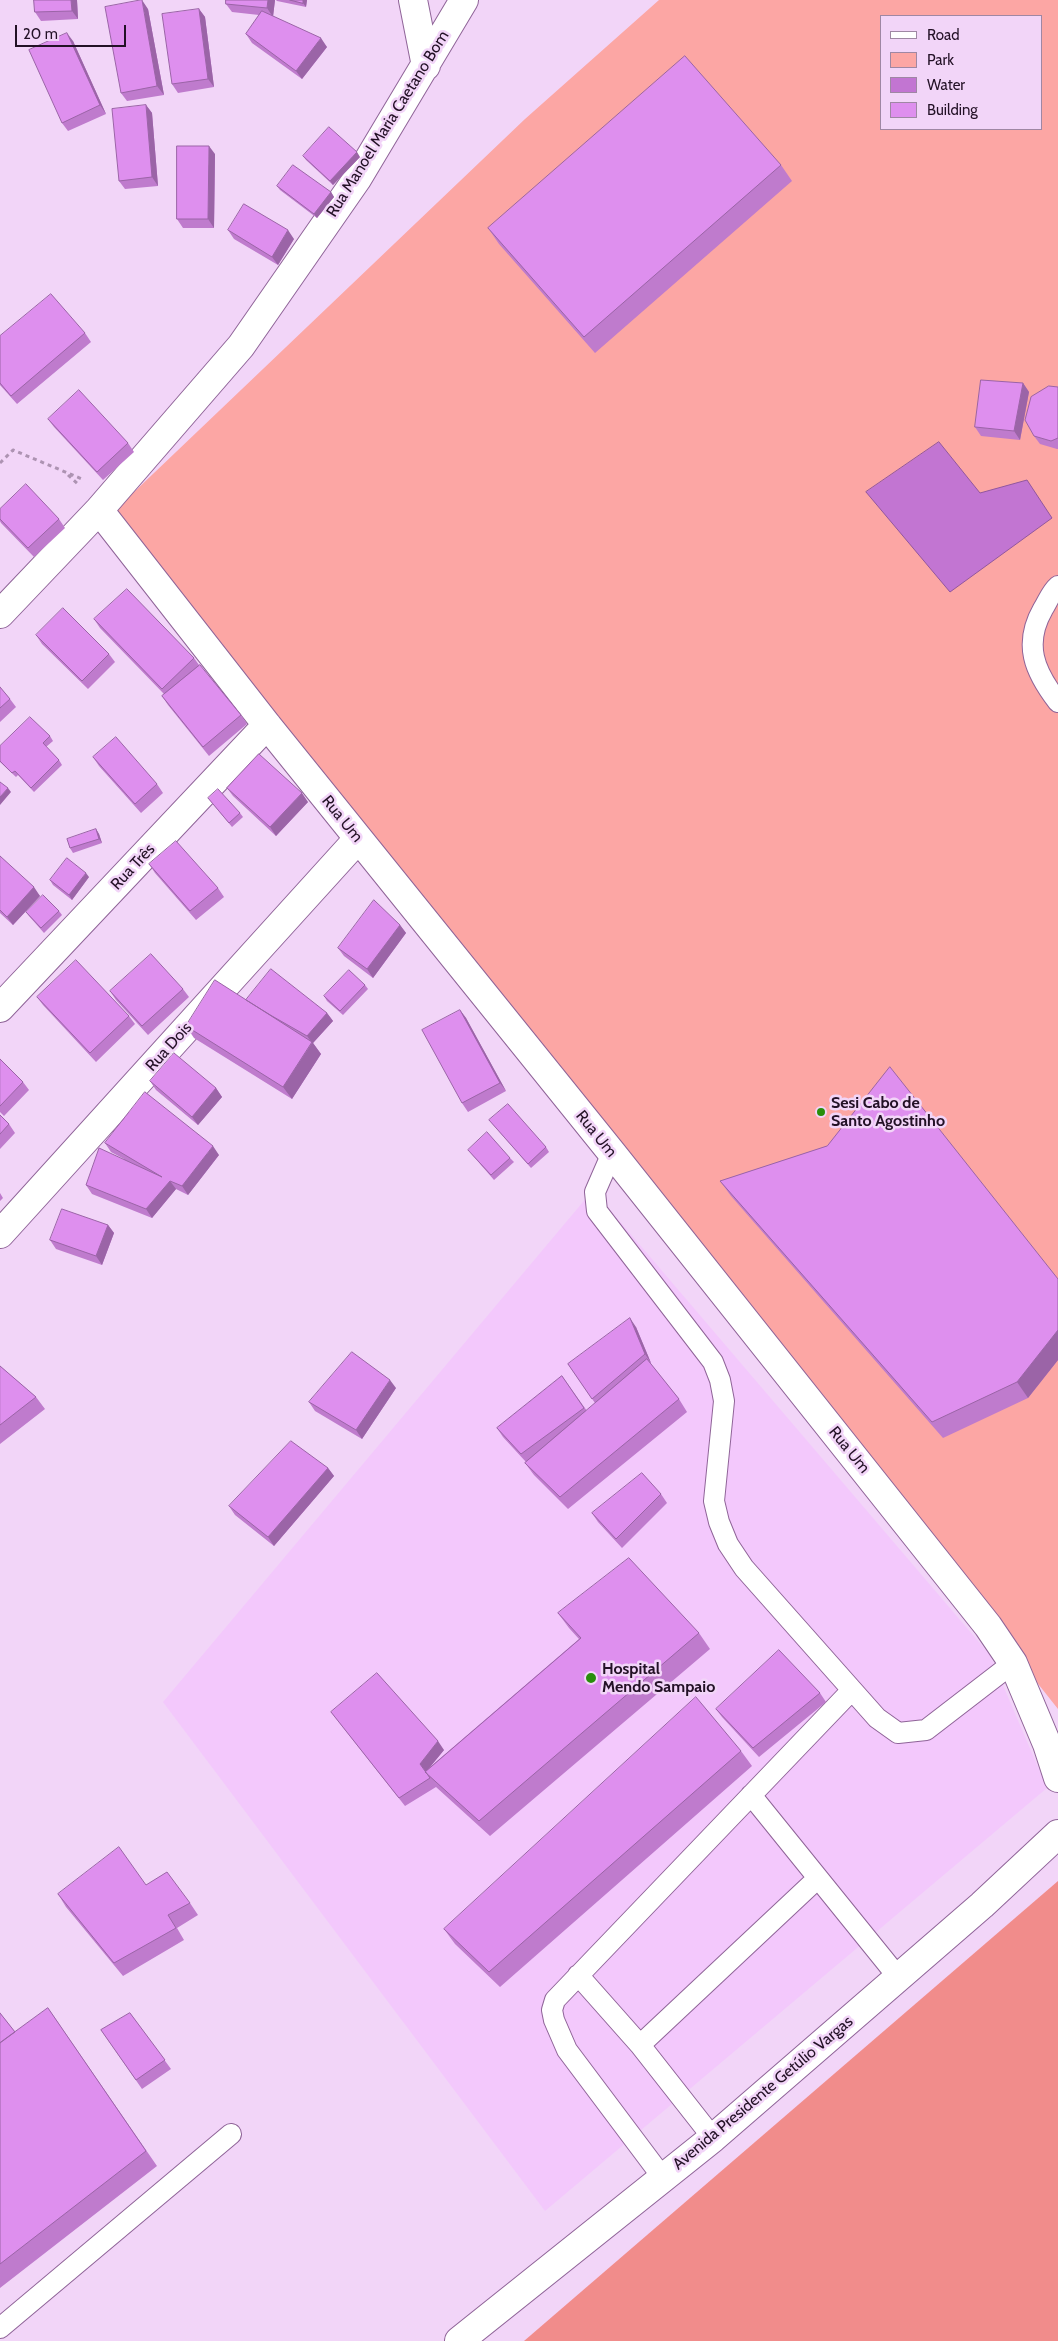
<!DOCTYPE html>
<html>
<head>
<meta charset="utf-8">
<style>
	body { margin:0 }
	#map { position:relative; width:1058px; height:2341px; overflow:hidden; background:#f2d5f8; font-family:Cabin,sans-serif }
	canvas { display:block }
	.legend { position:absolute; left:880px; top:15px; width:162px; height:115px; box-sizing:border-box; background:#f2d5f8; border:1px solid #9f87a4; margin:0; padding:6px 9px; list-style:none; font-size:15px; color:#231126 }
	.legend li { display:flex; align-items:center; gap:10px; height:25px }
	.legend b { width:25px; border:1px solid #9f87a4 }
	.scale { position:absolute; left:15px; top:25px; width:111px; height:22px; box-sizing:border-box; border:2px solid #231126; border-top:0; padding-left:6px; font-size:15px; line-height:18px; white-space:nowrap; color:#231126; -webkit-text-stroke:4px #f2d5f8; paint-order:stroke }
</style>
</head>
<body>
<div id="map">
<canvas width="1058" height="2341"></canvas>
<ul class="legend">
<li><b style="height:6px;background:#fff"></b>Road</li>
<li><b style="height:14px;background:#fca6a4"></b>Park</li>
<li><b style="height:14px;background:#c275d2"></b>Water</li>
<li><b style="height:14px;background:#de8fee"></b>Building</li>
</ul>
<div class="scale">20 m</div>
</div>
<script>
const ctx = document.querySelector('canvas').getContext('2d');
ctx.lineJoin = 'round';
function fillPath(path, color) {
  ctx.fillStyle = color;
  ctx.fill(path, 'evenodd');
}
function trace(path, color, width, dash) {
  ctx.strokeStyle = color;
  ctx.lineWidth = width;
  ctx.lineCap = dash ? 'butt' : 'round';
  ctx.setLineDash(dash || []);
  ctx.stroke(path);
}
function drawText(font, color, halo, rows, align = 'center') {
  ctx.font = font + ' Cabin,sans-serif';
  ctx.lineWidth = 5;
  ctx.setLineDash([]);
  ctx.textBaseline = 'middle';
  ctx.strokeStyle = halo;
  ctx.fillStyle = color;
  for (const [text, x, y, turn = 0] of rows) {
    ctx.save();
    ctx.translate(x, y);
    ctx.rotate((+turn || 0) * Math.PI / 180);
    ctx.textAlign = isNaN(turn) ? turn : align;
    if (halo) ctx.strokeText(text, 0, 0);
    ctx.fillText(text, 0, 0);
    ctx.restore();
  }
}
const built = new Path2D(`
	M593,1190L990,1655L1047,1788L545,2211L163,1702Z`);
const green = new Path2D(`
	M659,0H1058V1709L111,514L525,119ZM882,16H1042V129H882Z`);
const forest = new Path2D(`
	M1058,1881V2341H524Z`);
const water = new Path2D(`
	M939,442L980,493L1027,480L1052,518L950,592L866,492Z`);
const path = new Path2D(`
	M0,463L13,450L82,479
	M68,475L78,484`);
const service = new Path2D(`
	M1058,586C1051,592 1048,601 1043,609C1023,644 1034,671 1058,702
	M612,1153L595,1192L597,1211L713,1362L720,1380L724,1401L714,1501L719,1522L728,1544L744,1568L877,1718L898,1733L926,1730L1013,1663
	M751,1795L898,1977
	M578,1975L640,2045L817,1879
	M640,2045L713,2138
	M663,2178L567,2050L554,2020L552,2010L555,2000L852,1690
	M0,2328L231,2134`);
const minor = new Path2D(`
	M413,0L426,66
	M99,510L267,725L612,1153L988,1626L1013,1663L1047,1744L1058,1778
	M0,614L99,510L241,346L357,179L464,0
	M0,1008L267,725
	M0,1234L358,839`);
const primary = new Path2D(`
	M459,2341L713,2138L982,1905L1058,1834`);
const wall = new Path2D(`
	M34,0H77L78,19L41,21L35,12Z
	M275,0L273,16L327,47L302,79L252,43L246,34L259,15L232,12L226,4Z
	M276,0H307L306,7L277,1Z
	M148,9L164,95L127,101L121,93Z
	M199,9L205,17L214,87L178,93L172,84Z
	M73,41L106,114L68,131L62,123Z
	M146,105L152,113L158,186L125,189L119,181Z
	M215,154L214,228H183L177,219Z
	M303,156L360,157L333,185L306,160Z
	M781,165L792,181L595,353L499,244L488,228Z
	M277,186L331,192L334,197L317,218L280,190Z
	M228,230L294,239L278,265L234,239Z
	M85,333L91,342L17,404L0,385V336Z
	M1023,383L1029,392L1020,440L981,436L975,427Z
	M1058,387V449H1057L1040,444L1034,436Z
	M48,419L128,443L134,452L103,480L54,427Z
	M0,509L59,519L65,528L34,557L1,523L0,521Z
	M94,619L194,658L199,665L241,715L247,724L209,756L168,705L162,696L164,694L100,628Z
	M36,635L109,654L115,662L88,689L42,644Z
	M0,687L10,699L16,707L0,722Z
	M50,736L53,741L46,747L59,760L62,765L34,792L18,775L16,777L0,762V746Z
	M93,757L157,784L163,793L141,813L99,766Z
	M227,788L308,802L276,836L233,796Z
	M208,798L240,813L243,817L232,827Z
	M96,829L99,834L102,843L73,853L70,848Z
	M0,856L40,896L13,925L0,913Z
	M149,864L218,888L224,897L196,920L155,873Z
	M89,877L72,900L53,885L50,880Z
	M59,911L62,915L44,933L29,916L26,912Z
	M400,925L406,933L373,978L344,956L338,948Z
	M365,985L368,989L343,1015L327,1001L324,996Z
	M183,989L189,997L148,1035L116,1000L110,991Z
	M37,997L129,1016L135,1024L96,1062L43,1005Z
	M246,1000L327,1013L333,1021L313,1043L321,1054L292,1099L194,1038L186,1026Z
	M460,1010L466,1018L506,1091L468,1112L462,1103Z
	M0,1059L23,1082L29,1090L4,1116L0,1112Z
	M150,1081L216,1088L222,1097L198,1125L156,1090Z
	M0,1115L9,1124L15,1133L0,1149Z
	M489,1120L546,1147L549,1152L531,1168Z
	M105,1143L219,1155L188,1195L176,1189L152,1218L92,1194L86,1185L124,1159L111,1152Z
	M827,1146L1058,1279V1360L1028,1398L943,1438L731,1196L720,1181Z
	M468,1150L510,1158L514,1162L494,1180Z
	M0,1193L3,1198L0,1201Z
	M108,1225L114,1233L102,1265L56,1249L50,1240Z
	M636,1327L651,1363L650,1364L679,1399L687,1412L568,1509L534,1475L525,1463L526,1462L503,1437L497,1428L562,1376L587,1411L595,1403L568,1364Z
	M0,1366L36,1397L45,1409L0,1444Z
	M396,1388L362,1439L315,1411L309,1402Z
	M328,1468L334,1476L274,1546L235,1515L229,1506Z
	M661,1494L667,1503L622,1548L598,1522L592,1513Z
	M558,1613L699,1633L710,1649L490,1836L436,1787L405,1806L331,1712L444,1750L430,1767L579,1639L569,1628Z
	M820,1693L826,1702L759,1757L722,1717L716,1709Z
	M741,1751L752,1766L500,1987L455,1944L444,1929Z
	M146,1885L190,1903L198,1915L177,1928L184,1940L123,1976L66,1907L58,1894Z
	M48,2008L157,2166L0,2288V2013L15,2032Z
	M130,2013L171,2069L142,2089L101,2030Z`);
const shadedWall = new Path2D(`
	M71,0H77L78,19L72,11Z
	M142,0L148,9L164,95L157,86Z
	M268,0H275L273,17L267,8Z
	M303,0H307L306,7L303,3Z
	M199,9L205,17L214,87L208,79Z
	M67,33L73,41L106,114L100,105Z
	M321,38L327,47L302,79L296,71Z
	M146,105L152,113L158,186L152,177Z
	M209,146L215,154L214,228L208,219Z
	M357,152L360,157L333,185L330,181Z
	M331,192L334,197L317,218L314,214Z
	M288,230L294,239L278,265L272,257Z
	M1023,383L1029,392L1020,440L1014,431Z
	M8,788L11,792L0,805V797Z
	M302,793L308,802L276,836L270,827Z
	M96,829L99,834L102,843L99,839Z
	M86,873L89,877L72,900L69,895Z
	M34,887L40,896L13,925L7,917Z
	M400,925L406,933L373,978L367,969Z
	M460,1010L466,1018L506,1091L500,1083Z
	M327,1013L333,1021L313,1043L321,1054L292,1099L283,1087L312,1043L307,1036Z
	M216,1088L222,1097L198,1125L192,1117Z
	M213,1146L219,1155L188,1195L182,1186Z
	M170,1181L176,1189L152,1218L146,1209Z
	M108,1225L114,1233L102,1265L96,1256Z
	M630,1318L636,1327L651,1363L645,1354Z
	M1058,1330V1360L1028,1398L1017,1382Z
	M390,1380L396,1388L362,1439L356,1430Z
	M328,1468L334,1476L274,1546L268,1537Z
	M438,1741L444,1750L426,1772L420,1764Z`);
const building = new Path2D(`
	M34,0H71L72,11L35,12Z
	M142,0L157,86L121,93L105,7Z
	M226,0H268L267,8L226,4Z
	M290,0H303V3Z
	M199,9L208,79L172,84L162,14Z
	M262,11L321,38L296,71L246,34Z
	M67,33L100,105L62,123L29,50Z
	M685,56L781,165L584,337L488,228Z
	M146,105L152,177L119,181L112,109Z
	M329,127L357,152L330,181L303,156Z
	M177,146H209L208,219H177Z
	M293,165L331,192L314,214L277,186Z
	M244,204L288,230L272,257L228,230Z
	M51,294L85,333L11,396L0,383V336Z
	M981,380L1023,383L1014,431L975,427Z
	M1049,386L1058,387V438L1051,441L1034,436L1025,420L1031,397Z
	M79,390L128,443L97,472L48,419Z
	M26,484L59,519L28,548L0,519V509Z
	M127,589L194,658L162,689L94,619Z
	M63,608L109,654L82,681L36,635Z
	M200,665L241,715L203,747L162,696Z
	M0,687L10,699L0,708Z
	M30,717L50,736L43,743L59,760L31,788L15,771L12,773L0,761V746Z
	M116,737L157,784L135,804L93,757Z
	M259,754L302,793L270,827L227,788Z
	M0,782L8,788L0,797Z
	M218,789L240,813L229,823L208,798Z
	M96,829L99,839L70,848L67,839Z
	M176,841L218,888L190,911L149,864Z
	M0,856L34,887L7,917L0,910Z
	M67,858L86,873L69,895L50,880Z
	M43,895L59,911L41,928L26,912Z
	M374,900L400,925L367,969L338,948Z
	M151,954L183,989L142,1026L110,991Z
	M76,960L129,1016L90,1053L37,997Z
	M271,969L327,1013L307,1036L272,1016L246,1000Z
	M349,970L365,985L340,1011L324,996Z
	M215,980L312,1042L283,1087L186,1026Z
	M460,1010L500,1083L462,1103L422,1030Z
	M174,1053L216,1088L192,1117L150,1081Z
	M0,1059L23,1082L0,1106Z
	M890,1067L1058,1279V1330L1017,1382L932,1422L720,1181L827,1146Z
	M145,1092L213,1146L182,1186L170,1181L146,1209L86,1185L99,1148L162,1177L105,1143Z
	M508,1104L546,1147L528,1164L489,1120Z
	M0,1115L9,1124L0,1134Z
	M487,1132L510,1158L491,1175L468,1150Z
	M62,1209L108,1225L96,1256L50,1240Z
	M630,1318L645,1354L592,1399L568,1364Z
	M352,1352L390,1380L356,1430L309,1402Z
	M647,1359L679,1399L560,1497L525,1463Z
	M0,1366L36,1397L0,1425Z
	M562,1376L584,1408L521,1454L497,1428Z
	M291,1441L328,1468L268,1537L229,1506Z
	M642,1473L661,1494L616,1539L592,1513Z
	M629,1558L699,1633L479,1821L425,1772L581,1638L558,1613Z
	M779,1650L820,1693L753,1748L716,1709Z
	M377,1673L438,1741L420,1764L430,1778L399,1798L331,1712Z
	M696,1697L741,1751L489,1972L444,1929Z
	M119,1847L146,1885L167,1872L190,1903L168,1915L176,1928L114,1963L58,1894Z
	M48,2008L146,2151L0,2264V2043Z
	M0,2013L15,2032L0,2043Z
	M130,2013L165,2060L136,2080L101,2030Z`);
const markers = [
	[821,1112,5,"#288e0b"],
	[591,1678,6,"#288e0b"]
];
const streetNames = [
	["Rua Manoel Maria Caetano Bom",388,124,-58],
	["Rua Um",342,819,51],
	["Rua Três",133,867,-47],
	["Rua Dois",169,1047,-48],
	["Rua Um",596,1134,51],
	["Rua Um",849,1450,51],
	["Avenida Presidente Getúlio Vargas",763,2093,-40]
];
const poiNames = [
	["Sesi Cabo de",831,1103],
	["Santo Agostinho",831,1121],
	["Hospital",602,1669],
	["Mendo Sampaio",602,1687]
];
fillPath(built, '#f3c8fc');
fillPath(green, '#fca6a4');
fillPath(forest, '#f18c8b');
fillPath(water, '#c275d2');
trace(water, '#92579e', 1);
trace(service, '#8f6498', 22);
trace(minor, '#8f6498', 30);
trace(primary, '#8f6498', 30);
trace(path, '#ad93b2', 3, [4, 4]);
trace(service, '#fff', 20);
trace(minor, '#fff', 28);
trace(primary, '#fff', 28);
fillPath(wall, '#bf7bcd');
fillPath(shadedWall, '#9b64a7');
fillPath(building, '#de8fee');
trace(building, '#9b64a7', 1);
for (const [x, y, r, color] of markers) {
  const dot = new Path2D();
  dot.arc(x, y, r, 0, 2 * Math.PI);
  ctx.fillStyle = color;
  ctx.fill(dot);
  trace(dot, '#f2d5f8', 2);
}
drawText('16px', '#231126', '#f2d5f8', streetNames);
drawText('bold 16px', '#231126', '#f2d5f8', poiNames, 'left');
</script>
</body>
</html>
